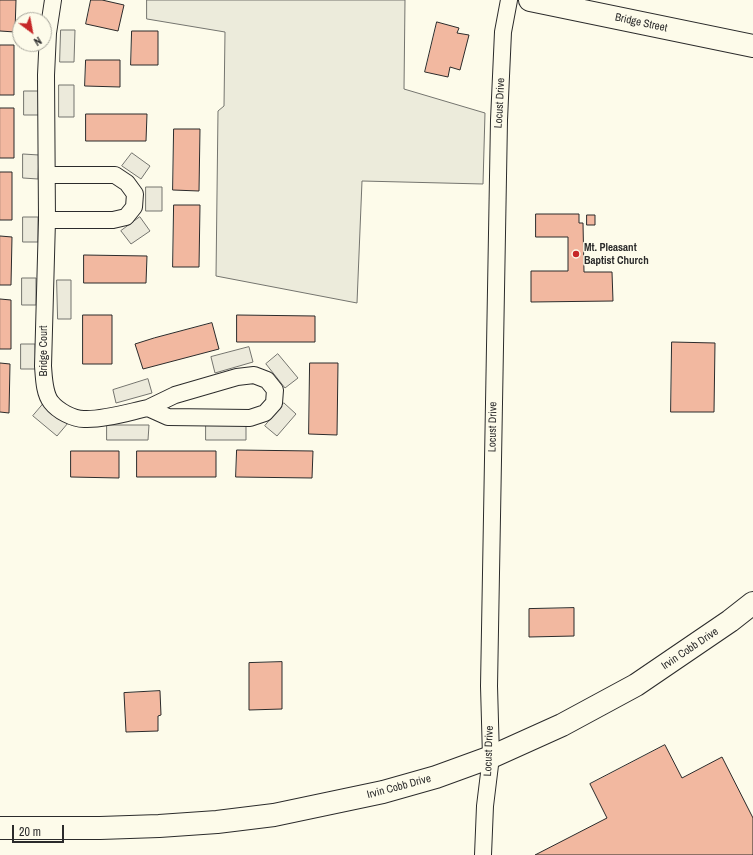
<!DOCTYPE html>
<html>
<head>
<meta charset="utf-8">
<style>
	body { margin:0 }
	#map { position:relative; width:753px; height:855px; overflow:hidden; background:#fdfbea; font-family:"Archivo Narrow",sans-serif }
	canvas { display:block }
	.north { position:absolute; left:12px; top:12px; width:40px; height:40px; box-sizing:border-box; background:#fdfbea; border:1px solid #a9a89e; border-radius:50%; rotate:148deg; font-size:11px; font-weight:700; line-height:16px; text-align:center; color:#2b2b2b }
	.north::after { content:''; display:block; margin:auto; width:14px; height:18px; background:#c62828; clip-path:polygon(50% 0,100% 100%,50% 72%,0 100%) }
	.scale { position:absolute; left:12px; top:825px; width:52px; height:18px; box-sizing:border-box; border:2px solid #2b2b2b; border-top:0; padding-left:5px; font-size:12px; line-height:14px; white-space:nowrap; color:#2b2b2b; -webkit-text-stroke:3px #fdfbea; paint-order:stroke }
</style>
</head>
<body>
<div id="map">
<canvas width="753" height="855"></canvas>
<div class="north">N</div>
<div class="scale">20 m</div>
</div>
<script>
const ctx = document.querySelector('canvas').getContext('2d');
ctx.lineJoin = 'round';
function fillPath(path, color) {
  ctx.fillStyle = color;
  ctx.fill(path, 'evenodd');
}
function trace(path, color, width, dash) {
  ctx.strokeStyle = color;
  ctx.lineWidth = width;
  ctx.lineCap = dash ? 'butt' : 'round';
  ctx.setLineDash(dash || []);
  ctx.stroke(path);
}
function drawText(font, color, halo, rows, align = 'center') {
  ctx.font = font + ' "Archivo Narrow",sans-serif';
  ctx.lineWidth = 3;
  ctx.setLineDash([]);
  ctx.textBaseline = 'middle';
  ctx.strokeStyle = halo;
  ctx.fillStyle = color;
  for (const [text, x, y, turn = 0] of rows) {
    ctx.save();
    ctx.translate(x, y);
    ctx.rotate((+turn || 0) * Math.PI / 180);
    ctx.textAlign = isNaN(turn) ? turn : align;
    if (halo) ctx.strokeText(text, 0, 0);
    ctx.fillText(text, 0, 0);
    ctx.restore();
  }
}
const green = new Path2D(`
	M147,0H405L404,89L485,113L483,184L362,181L357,303L216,276L218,111L224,106L225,32L147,19Z`);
const parking = new Path2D(`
	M61,30H75L74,62H60Z
	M59,85H74V117H59Z
	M24,91H39V115H24Z
	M132,153L150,166L141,179L122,166Z
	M23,154L39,155L38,179L23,178Z
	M146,187H162V211H146Z
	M23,217H38V242H23Z
	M140,217L150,231L131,244L121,231Z
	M22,278H36V305H22Z
	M57,280H71V319H58Z
	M21,344H35L36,369H21Z
	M249,347L253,362L215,373L211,357Z
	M278,354L298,378L285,388L266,364Z
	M148,379L152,393L116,403L113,390Z
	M44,403L68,423L57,436L33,416Z
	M284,403L296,414L277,436L265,426Z
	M107,425H149L148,440H107Z
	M206,425H246V440H206Z`);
const building = new Path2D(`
	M0,0H16L15,32L0,31Z
	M91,0H102L124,5L118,31L86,24Z
	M437,22L459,28L457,33L469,35L460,70L450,67L448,77L425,72Z
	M132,31H158V65H131Z
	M0,45H14V95H0Z
	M86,60H120V87L85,86Z
	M0,108H14V158H0Z
	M86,114H147L146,141H86Z
	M174,129H200L199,191L173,190Z
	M0,172H12V220H0Z
	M174,205H200L199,267H173Z
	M536,214H579V223H583L584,272H612L613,301L531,302V271H568V237H536Z
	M587,215H595V225H587Z
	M0,236L12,237L11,285H0Z
	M84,255L147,256L146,283H84Z
	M0,299L11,300V349H0Z
	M83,315H112V364H83Z
	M237,315L315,316V342H237Z
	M212,323L219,349L143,369L135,344L154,338Z
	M672,342L715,343L714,412H671Z
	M0,363L10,364L9,413L0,412Z
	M310,363H338L337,435L309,434Z
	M237,450L313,451L312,478L236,477Z
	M71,451H119V478L71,477Z
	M137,451H216V477H137Z
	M574,608V636L529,637V609Z
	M282,662V709L249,710V663Z
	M160,691L161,715L158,716V731L126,732L124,693Z
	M665,745L682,778L722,757L753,818V855H535L607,818L590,784Z`);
const street = new Path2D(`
	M53,0L48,33L46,75L47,220L43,366C44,378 44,393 51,402C58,411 73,419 84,419C103,420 129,412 148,408
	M47,220H113L126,217L134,207L135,194L127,183L115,175H47
	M254,375L267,380L275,390L274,403L265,413L250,418L168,417L148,408L175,395L237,377Z
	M483,855L485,806L491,757L489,686L499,120L503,32L509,0`);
const secondary = new Path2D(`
	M530,0L753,46`);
const primary = new Path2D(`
	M0,828H100L159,826L217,822L274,815L383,792L436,777L491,757L562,725L636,685L730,621L753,603`);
const markers = [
	[576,254,4,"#c62828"]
];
const streetNames = [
	["Bridge Street",641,23,12],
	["Locust Drive",500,103,-87],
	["Bridge Court",44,351,-90],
	["Locust Drive",493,427,-89],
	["Irvin Cobb Drive",690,649,-34],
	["Locust Drive",489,751,-88],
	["Irvin Cobb Drive",399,787,-15]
];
const poiNames = [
	["Mt. Pleasant",584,248],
	["Baptist Church",584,261]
];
fillPath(green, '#ecebdb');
trace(green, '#74746e', 1);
fillPath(parking, '#eceadb');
trace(parking, '#74746e', 1);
fillPath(building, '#f2b8a0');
trace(building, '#2b2b2b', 1);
trace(street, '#2b2b2b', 18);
trace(secondary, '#2b2b2b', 24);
trace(primary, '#2b2b2b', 24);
trace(street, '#fdfbea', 16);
trace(secondary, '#fdfbea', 22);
trace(primary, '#fdfbea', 22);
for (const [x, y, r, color] of markers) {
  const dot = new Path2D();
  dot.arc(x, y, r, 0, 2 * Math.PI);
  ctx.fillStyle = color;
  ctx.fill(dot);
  trace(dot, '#fdfbea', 1.5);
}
drawText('11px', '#2b2b2b', '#fdfbea', streetNames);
drawText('bold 11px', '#2b2b2b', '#fdfbea', poiNames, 'left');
</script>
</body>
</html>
